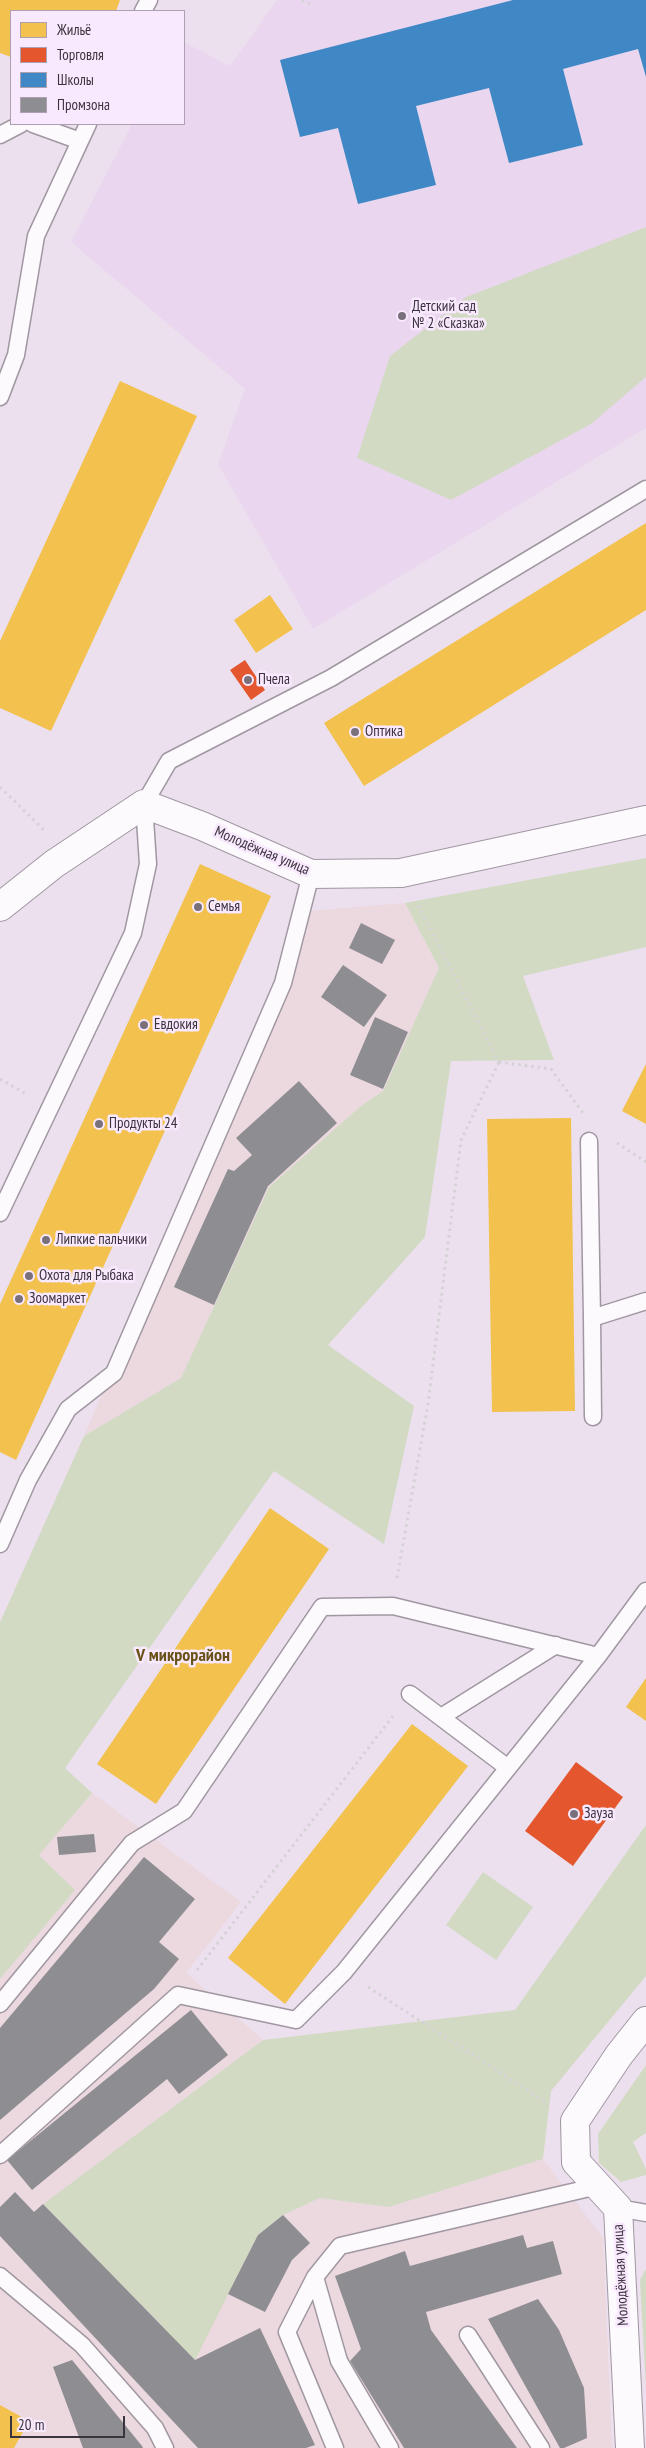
<!DOCTYPE html>
<html>
<head>
<meta charset="utf-8">
<style>
	body { margin:0 }
	#map { position:relative; width:646px; height:2448px; overflow:hidden; background:#ece0ee; font-family:"PT Sans Narrow",sans-serif }
	canvas { display:block }
	.legend { position:absolute; left:10px; top:10px; width:175px; height:115px; box-sizing:border-box; background:#f9e9fe; border:1px solid #ada0b1; margin:0; padding:6px 9px; list-style:none; font-size:15px; color:#3b333d }
	.legend li { display:flex; align-items:center; gap:10px; height:25px }
	.legend b { width:25px; border:1px solid #ada0b1 }
	.scale { position:absolute; left:10px; top:2416px; width:115px; height:22px; box-sizing:border-box; border:2px solid #3b333d; border-top:0; padding-left:6px; font-size:15px; line-height:18px; white-space:nowrap; color:#3b333d; -webkit-text-stroke:4px #f9e9fe; paint-order:stroke }
</style>
</head>
<body>
<div id="map">
<canvas width="646" height="2448"></canvas>
<ul class="legend">
<li><b style="height:14px;background:#f2c14e"></b>Жильё</li>
<li><b style="height:14px;background:#e4572e"></b>Торговля</li>
<li><b style="height:14px;background:#3f88c5"></b>Школы</li>
<li><b style="height:14px;background:#8d8d92"></b>Промзона</li>
</ul>
<div class="scale">20 m</div>
</div>
<script>
const ctx = document.querySelector('canvas').getContext('2d');
ctx.lineJoin = 'round';
function fillPath(path, color) {
  ctx.fillStyle = color;
  ctx.fill(path, 'evenodd');
}
function trace(path, color, width, dash) {
  ctx.strokeStyle = color;
  ctx.lineWidth = width;
  ctx.lineCap = dash ? 'butt' : 'round';
  ctx.setLineDash(dash || []);
  ctx.stroke(path);
}
function drawText(font, color, halo, rows, align = 'center') {
  ctx.font = font + ' "PT Sans Narrow",sans-serif';
  ctx.lineWidth = 5;
  ctx.setLineDash([]);
  ctx.textBaseline = 'middle';
  ctx.strokeStyle = halo;
  ctx.fillStyle = color;
  for (const [text, x, y, turn = 0] of rows) {
    ctx.save();
    ctx.translate(x, y);
    ctx.rotate((+turn || 0) * Math.PI / 180);
    ctx.textAlign = isNaN(turn) ? turn : align;
    if (halo) ctx.strokeText(text, 0, 0);
    ctx.fillText(text, 0, 0);
    ctx.restore();
  }
}
const built = new Path2D(`
	M277,0H646V428L313,629L218,464L245,389L71,242L132,124H184V42L230,66Z`);
const industrial = new Path2D(`
	M405,903L439,968L383,1091L361,1106L269,1187L181,1378L84,1436L309,911Z
	M92,1793L241,1902L186,1973L263,2040L43,2204L258,2235L283,2215L320,2198L389,2207L543,2159L603,2238L612,2448H0V1979L75,1890L39,1855Z`);
const green = new Path2D(`
	M646,227V377L591,424L451,500L357,458L390,356L466,297Z
	M646,858V947L523,976L554,1060L451,1061L425,1237L328,1345L414,1406L384,1544L274,1471L65,1768L92,1793L39,1855L75,1890L0,1979V1622L84,1436L181,1378L269,1187L361,1106L383,1091L439,968L405,903Z
	M646,1825V1976L551,2091L543,2159L389,2207L320,2198L283,2215L258,2235L195,2360L43,2204L263,2040L515,2010Z
	M483,1872L533,1907L496,1960L446,1925Z
	M646,2065V2133L633,2142L646,2169V2175L621,2182L599,2163L598,2134Z
	M646,2269V2390L640,2280Z`);
const homes = new Path2D(`
	M0,0H120L116,11H11V57L0,53Z
	M120,381L197,416L51,731L0,708V641Z
	M646,523V610L364,786L324,723Z
	M270,595L293,629L256,653L234,620Z
	M200,864L271,896L16,1460L0,1452V1304Z
	M646,1064V1124L622,1111Z
	M571,1118L575,1411L492,1412L487,1119Z
	M270,1508L329,1549L156,1804L97,1764Z
	M646,1678V1721L626,1707Z
	M412,1724L468,1766L285,2004L228,1958Z
	M0,2405L29,2421L14,2448H0Z`);
const shops = new Path2D(`
	M245,660L265,690L251,700L230,670Z
	M576,1762L623,1797L573,1866L525,1831Z`);
const schools = new Path2D(`
	M513,0H646V77L638,49L563,69L583,145L509,163L489,88L416,106L436,185L358,204L338,128L300,137L280,60Z`);
const industry = new Path2D(`
	M361,923L395,940L382,964L349,948Z
	M343,965L387,995L364,1027L321,997Z
	M375,1017L408,1032L383,1089L350,1075Z
	M299,1081L337,1123L268,1186L214,1305L174,1287L228,1169L234,1171L252,1155L236,1138Z
	M94,1834L96,1852L59,1855L57,1837Z
	M144,1857L195,1899L159,1942L179,1959L154,1989L0,2120V2028Z
	M191,2010L228,2055L179,2094L167,2079L32,2190L7,2160Z
	M15,2192L34,2212L43,2204L195,2360L260,2328L315,2445L306,2448H198L0,2236V2207Z
	M283,2215L310,2243L292,2260L265,2312L228,2294L258,2235Z
	M523,2235L527,2248L553,2241L562,2274L426,2312L431,2330L517,2448H404L350,2361L361,2349L335,2276L405,2251L410,2266Z
	M538,2299L559,2330L584,2388L587,2438L564,2448H560L488,2319Z
	M72,2360L142,2446L143,2448H83L53,2367Z`);
const path = new Path2D(`
	M302,0L312,5
	M0,787L44,830
	M418,905L499,1062
	M499,1062L551,1069L583,1113
	M0,1079L26,1094
	M617,1143L646,1162
	M397,1578L428,1404L461,1140L499,1062
	M197,1970L393,1716
	M368,1987L547,2103`);
const lane = new Path2D(`
	M143,11L149,0
	M33,124L80,141
	M0,135L21,124
	M0,397L16,355L36,236L88,124
	M589,1141L592,1318
	M0,1213L133,933L148,864L144,804L169,761L331,678L646,489
	M593,1417L592,1318L646,1301
	M0,1544L28,1480L68,1409L114,1373L283,983L311,874
	M410,1694L508,1768
	M441,1717L556,1645
	M0,2004L132,1843L184,1811L322,1607L393,1606L598,1656L646,1591
	M0,2155L178,1995L296,2020L344,1972L598,1656
	M618,2208L646,2213
	M0,2276L82,2345L155,2428L165,2448
	M315,2277L287,2332L335,2448
	M468,2335L541,2448
	M390,2448L339,2361L315,2277L340,2246L598,2186`);
const street = new Path2D(`
	M0,907L54,864L144,804L202,826L311,874L401,873L646,820
	M630,2448L618,2208L576,2162L575,2121L619,2055L646,2021`);
const markers = [
	[402,316,5,"#79707b"],
	[248,680,5,"#79707b"],
	[355,732,5,"#79707b"],
	[198,907,5,"#79707b"],
	[144,1025,5,"#79707b"],
	[99,1124,5,"#79707b"],
	[46,1240,5,"#79707b"],
	[29,1276,5,"#79707b"],
	[19,1299,5,"#79707b"],
	[574,1814,5,"#79707b"]
];
const poiNames = [
	["Детский сад",412,307],
	["№ 2 «Сказка»",412,324],
	["Пчела",258,680],
	["Оптика",365,732],
	["Семья",208,907],
	["Евдокия",154,1025],
	["Продукты 24",109,1124],
	["Липкие пальчики",56,1240],
	["Охота для Рыбака",39,1276],
	["Зоомаркет",29,1299],
	["Зауза",584,1814]
];
const streetNames = [
	["Молодёжная улица",262,851,23],
	["Молодёжная улица",621,2275,-93]
];
const quarterNames = [
	["V микрорайон",183,1656]
];
fillPath(built, '#ead7ef');
fillPath(industrial, '#ecd8df');
fillPath(green, '#d2dac4');
fillPath(homes, '#f2c14e');
fillPath(shops, '#e4572e');
fillPath(schools, '#3f88c5');
fillPath(industry, '#8d8d92');
trace(lane, '#a097a2', 19);
trace(street, '#a097a2', 30);
trace(path, '#d5d2d6', 3, [2.5, 4]);
trace(lane, '#fcfafc', 16);
trace(street, '#fcfafc', 28);
for (const [x, y, r, color] of markers) {
  const dot = new Path2D();
  dot.arc(x, y, r, 0, 2 * Math.PI);
  ctx.fillStyle = color;
  ctx.fill(dot);
  trace(dot, '#f9e9fe', 2);
}
drawText('15px', '#3b333d', '#f9e9fe', poiNames, 'left');
drawText('15px', '#3b333d', '#f9e9fe', streetNames);
drawText('bold 18px', '#695218', '#f9e9fe', quarterNames);
</script>
</body>
</html>
